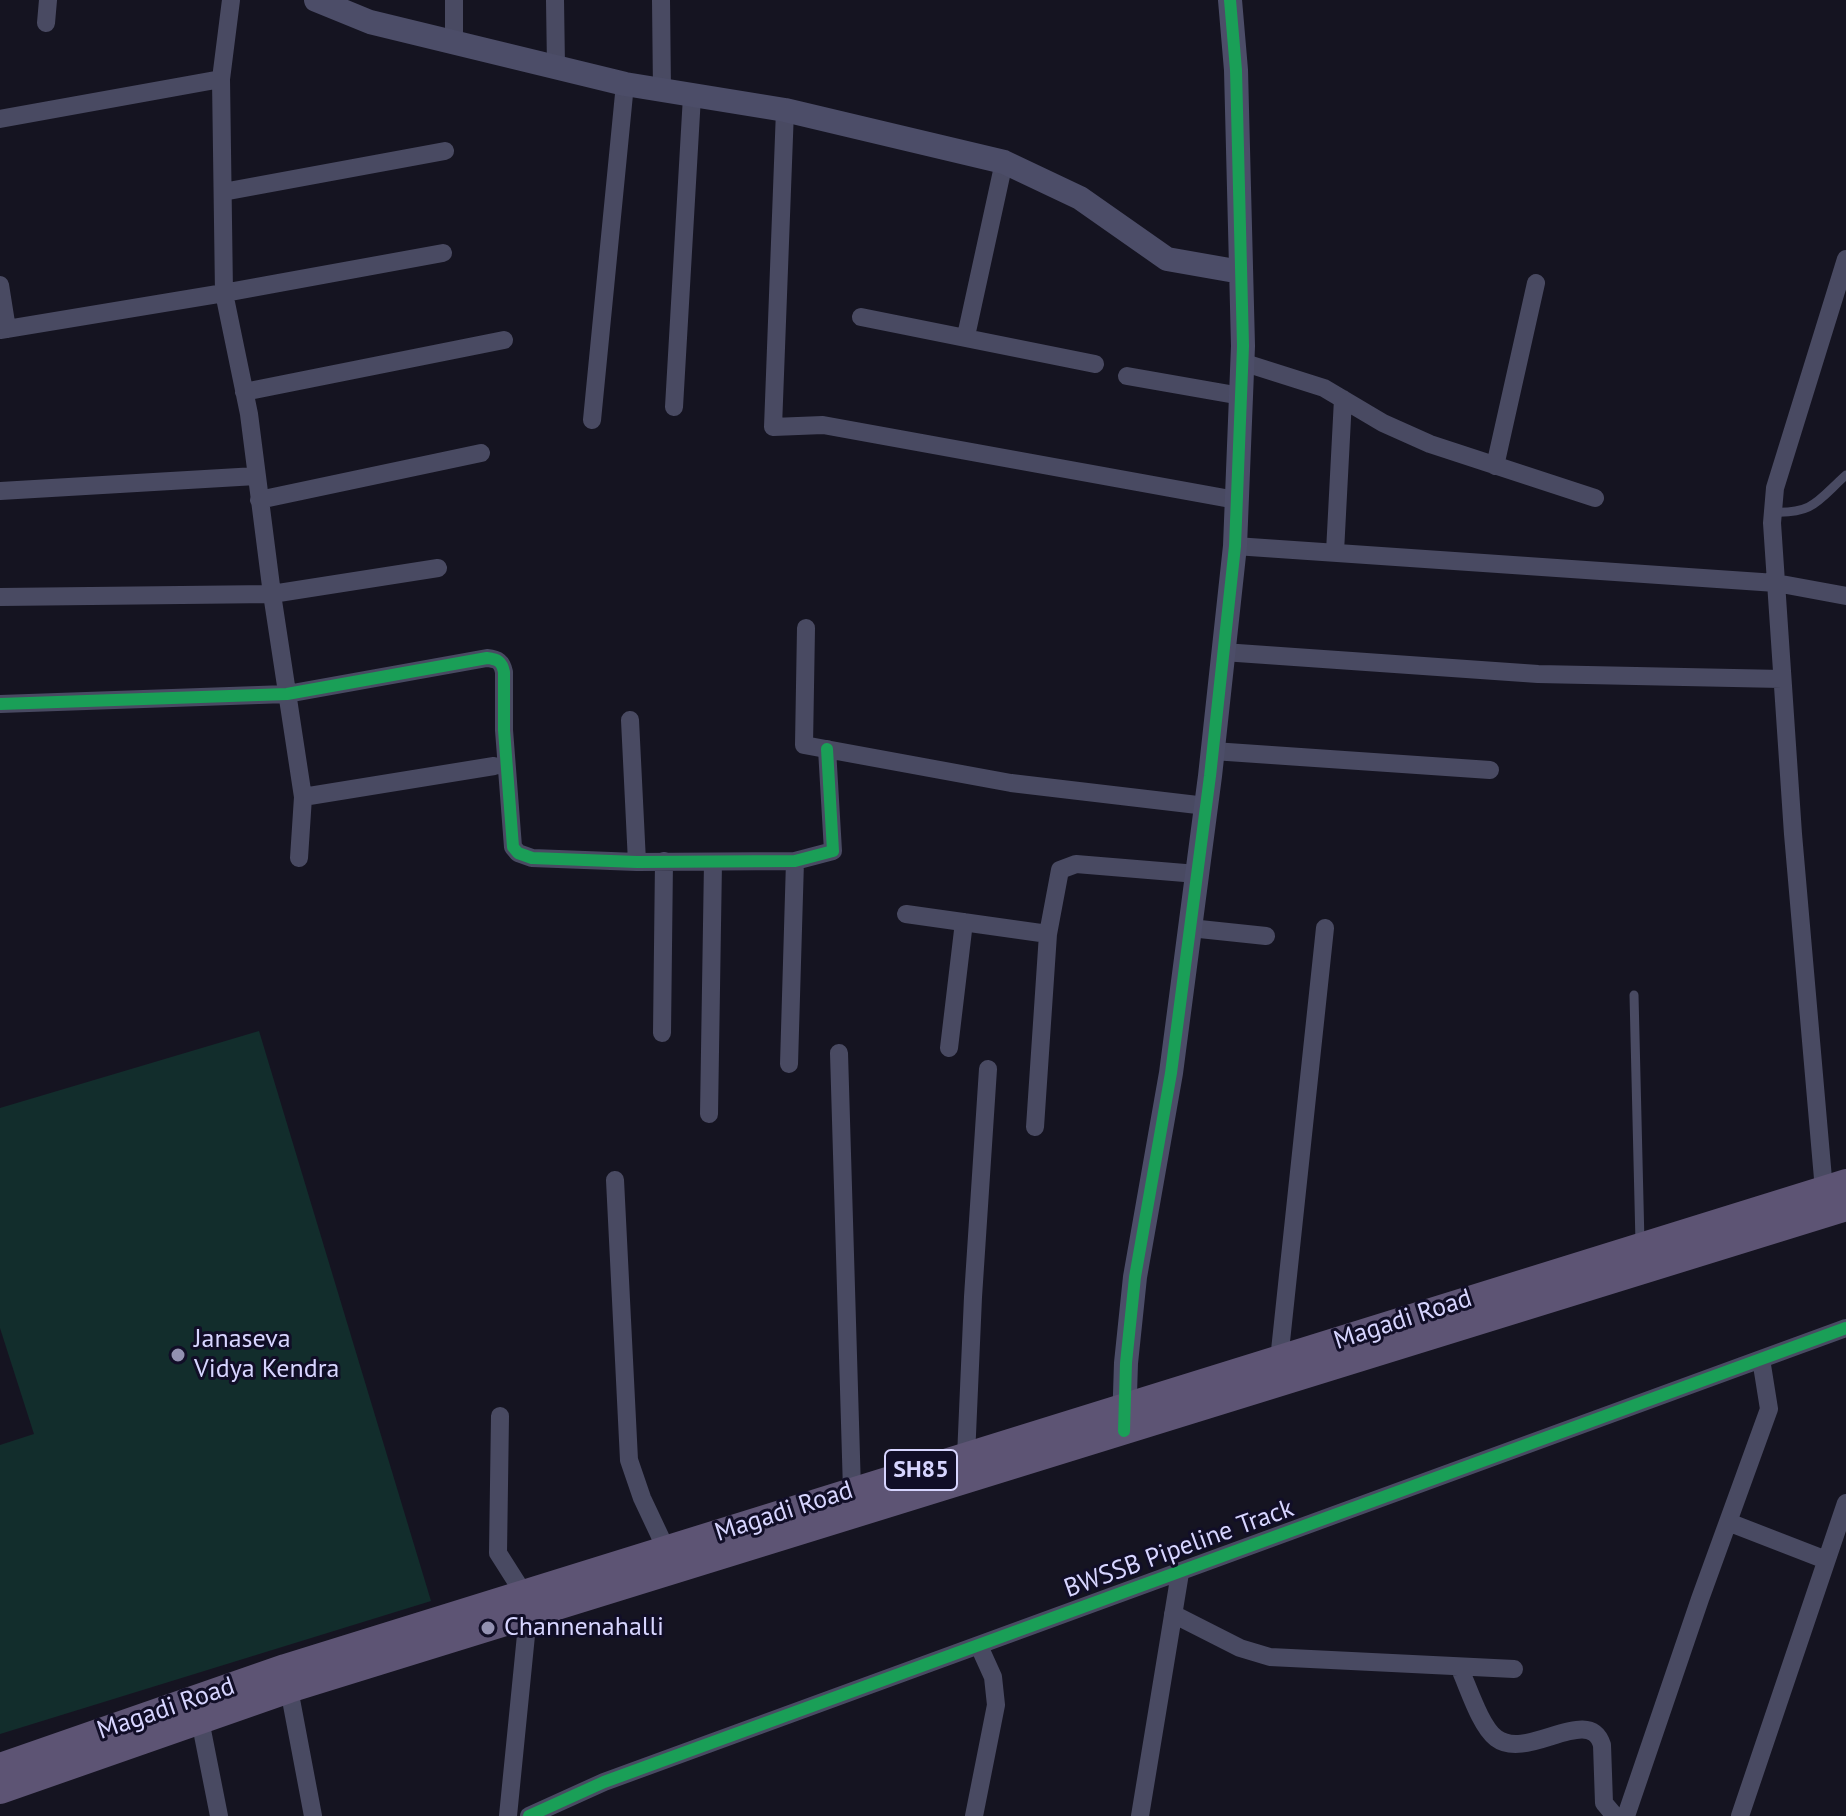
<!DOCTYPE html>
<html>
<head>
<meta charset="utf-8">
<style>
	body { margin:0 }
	canvas { display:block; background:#151421 }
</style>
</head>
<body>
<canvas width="1846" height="1816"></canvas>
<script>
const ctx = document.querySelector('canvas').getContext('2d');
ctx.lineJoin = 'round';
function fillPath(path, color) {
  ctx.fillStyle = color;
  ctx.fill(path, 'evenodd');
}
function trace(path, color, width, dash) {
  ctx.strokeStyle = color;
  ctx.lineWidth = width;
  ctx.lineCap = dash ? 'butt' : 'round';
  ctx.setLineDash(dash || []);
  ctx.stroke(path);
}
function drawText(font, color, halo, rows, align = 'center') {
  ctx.font = font + ' "PT Sans",sans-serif';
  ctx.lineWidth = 6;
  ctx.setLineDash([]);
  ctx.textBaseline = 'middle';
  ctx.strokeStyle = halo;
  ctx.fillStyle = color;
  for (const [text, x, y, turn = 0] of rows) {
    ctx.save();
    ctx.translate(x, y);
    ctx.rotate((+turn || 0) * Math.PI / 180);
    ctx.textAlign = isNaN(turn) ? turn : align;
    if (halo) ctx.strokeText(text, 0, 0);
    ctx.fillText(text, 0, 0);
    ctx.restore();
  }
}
const green = new Path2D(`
	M259,1031L431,1601L0,1734V1445L34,1434L0,1328V1108Z`);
const lane = new Path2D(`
	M1773,512C1814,514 1818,500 1846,475
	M1634,995L1640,1243`);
const street = new Path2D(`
	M231,0L221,79L224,293L249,414L272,594L303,797L299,858
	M454,0V41
	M555,0L556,66
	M661,0L662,91
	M46,23L48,0
	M785,110L773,427L823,425L1236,500
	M0,119L221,79
	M223,192L445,151
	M0,285L7,329
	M861,317L1095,364
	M0,330L224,293L443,253
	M966,336L1004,162
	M1242,362L1324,388L1383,423L1430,444L1595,498
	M1127,376L1241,396
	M244,392L504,340
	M674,407L692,96
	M592,420L625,84
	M1495,466L1536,283
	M0,491L256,476
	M259,500L481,453
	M1235,546L1776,583L1846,596
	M1335,552L1343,399
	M0,597L272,594L438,568
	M806,628L804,745L1011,783L1206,806
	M1223,652L1538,674L1782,679
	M0,704L287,694L487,658C498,659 502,662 504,672V730L513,847L518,853L532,858L637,862L795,861L833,851L827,749
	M630,720L637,862
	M1213,751L1490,770
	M303,797L494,766
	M906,914L1048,934L1060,870L1076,864L1197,874
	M1190,928L1266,936
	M662,1033L664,861
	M949,1048L964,922
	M839,1053L852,1490
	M789,1064L795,861
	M709,1114L713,862
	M1035,1127L1048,934
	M615,1180L629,1460L642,1498L666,1549
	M1824,1190L1793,834L1772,523L1775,488L1846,259
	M1279,1360L1325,928
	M500,1416L498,1553L524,1594L528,1615L508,1816
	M966,1457L973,1297L988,1069
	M1728,1522L1826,1560
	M1173,1614L1240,1648L1270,1657L1514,1669
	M1459,1667C1468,1686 1480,1726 1496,1738C1527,1762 1589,1703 1602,1745L1604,1803L1615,1816
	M289,1689L313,1816
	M200,1720L219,1816
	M529,1816L604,1782L1846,1328
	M974,1816L996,1705L993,1677L979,1646
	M1140,1816L1180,1573
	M1626,1816L1700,1599L1769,1409L1761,1359
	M1740,1816L1846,1503`);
const secondary = new Path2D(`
	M316,0L370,22L625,84L785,110L1004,162L1080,198L1167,259L1241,272
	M1124,1425L1126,1363L1135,1277L1171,1073L1210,776L1235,546L1243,346L1236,70L1230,0`);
const primary = new Path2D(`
	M0,1767L285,1668L1846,1183
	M0,1790L289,1689L1846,1207`);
const cycleway = new Path2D(`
	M0,704L287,694L487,658C498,659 502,662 504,672V730L513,847L518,853L532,858L637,862L795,861L833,851L827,749
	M1124,1431L1126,1363L1135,1277L1171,1073L1210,776L1235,546L1243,346L1236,70L1230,0
	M529,1816L604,1782L1846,1328`);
const markers = [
	[178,1355,8,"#9391b1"],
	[488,1628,8,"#9391b1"]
];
const shields = [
	[921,1470,72]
];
const shieldNames = [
	["SH85",921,1470]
];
const streetNames = [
	["Magadi Road",1403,1320,-18],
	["Magadi Road",784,1512,-18],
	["BWSSB Pipeline Track",1179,1549,-20],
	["Magadi Road",166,1709,-19]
];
const poiNames = [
	["Janaseva",194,1340],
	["Vidya Kendra",194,1370],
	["Channenahalli",504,1628]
];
fillPath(green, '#122d2c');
trace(lane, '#494a62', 9);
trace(street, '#494a62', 18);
trace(secondary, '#4c4d68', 24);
trace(primary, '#5d5474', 28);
trace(cycleway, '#1a9f57', 12);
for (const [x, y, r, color] of markers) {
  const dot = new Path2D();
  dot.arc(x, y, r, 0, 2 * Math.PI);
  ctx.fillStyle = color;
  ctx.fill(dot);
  trace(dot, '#110e27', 3);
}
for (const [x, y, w] of shields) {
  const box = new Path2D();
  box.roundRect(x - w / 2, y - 20, w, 40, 6);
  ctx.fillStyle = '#110e27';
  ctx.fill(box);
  trace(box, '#d7d5ff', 2);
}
drawText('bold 24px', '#d7d5ff', null, shieldNames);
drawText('26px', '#d7d5ff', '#110e27', streetNames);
drawText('26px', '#d7d5ff', '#110e27', poiNames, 'left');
</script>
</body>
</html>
